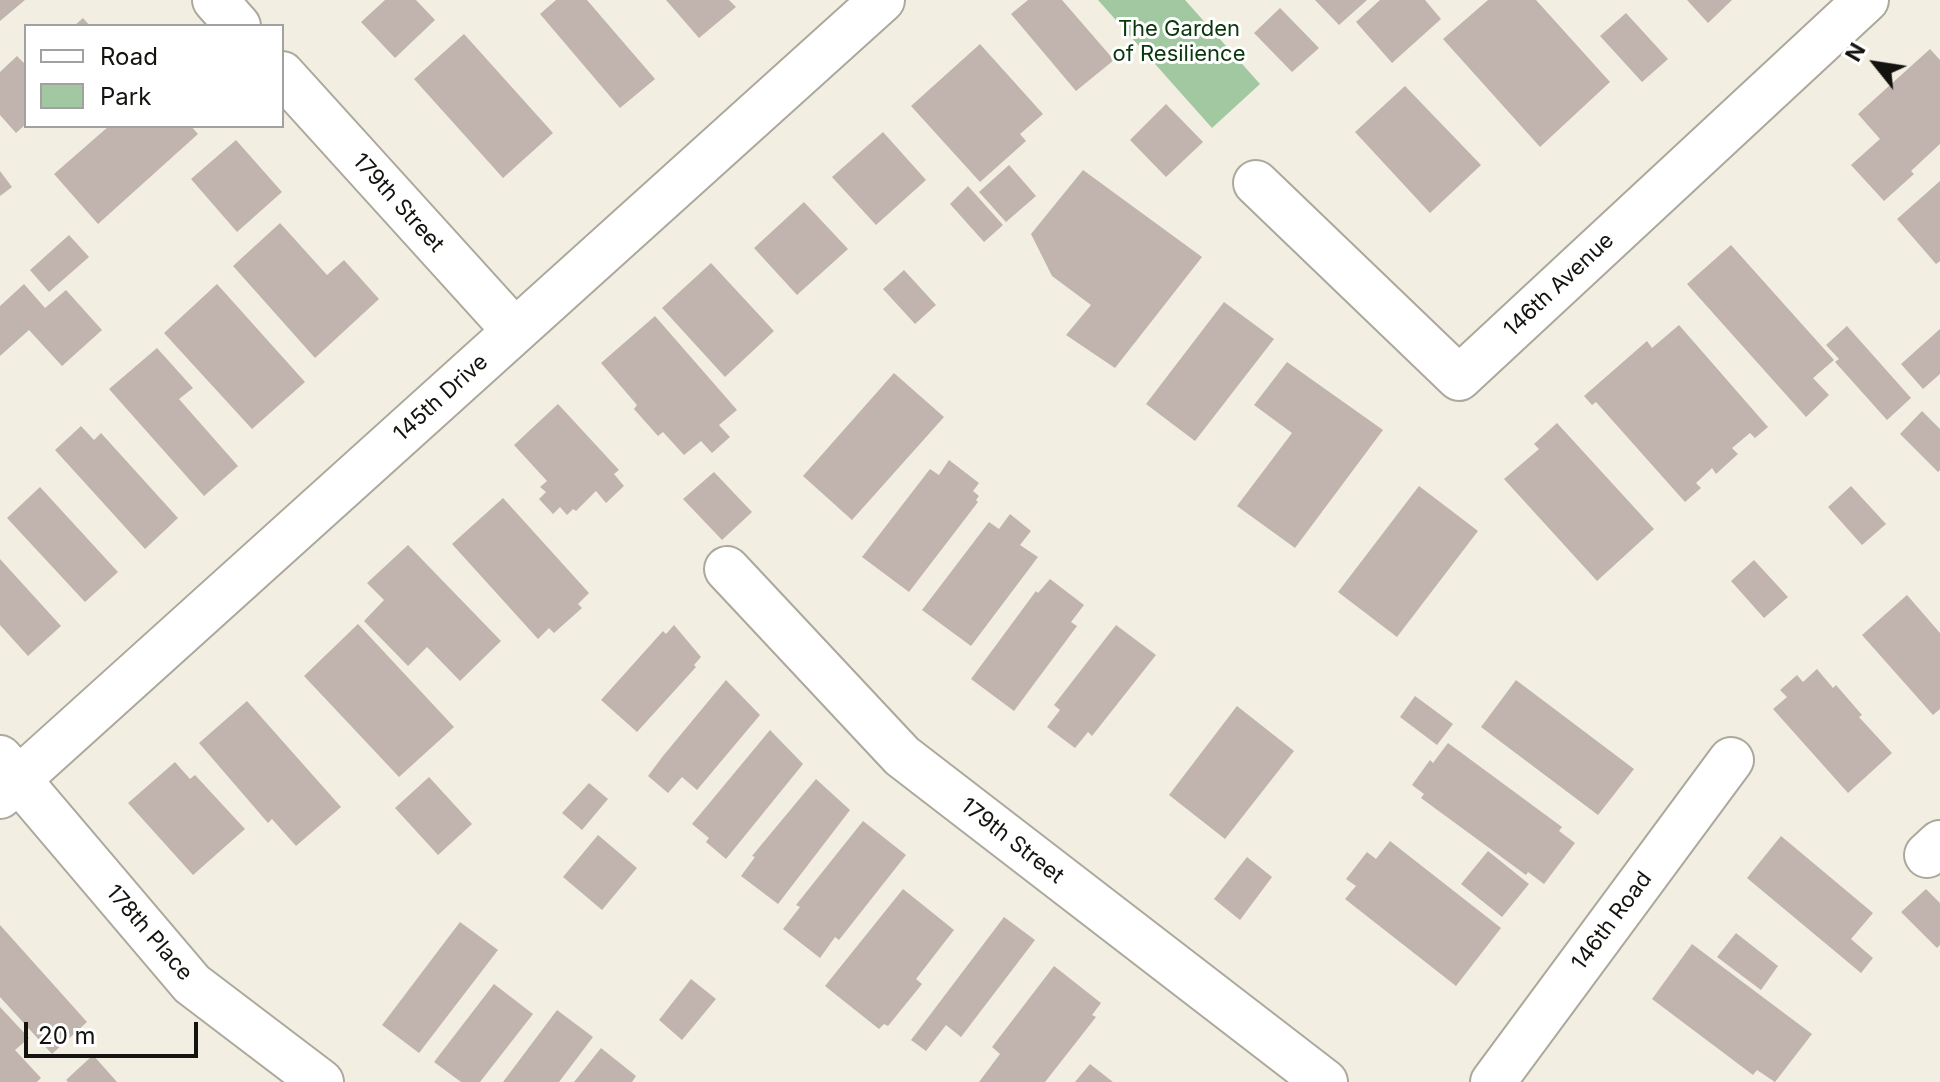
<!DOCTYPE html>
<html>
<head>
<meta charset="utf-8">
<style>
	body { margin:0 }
	#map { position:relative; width:1940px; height:1082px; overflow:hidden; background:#f2eee1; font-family:Inter,sans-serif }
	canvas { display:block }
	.legend { position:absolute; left:24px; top:24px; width:260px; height:104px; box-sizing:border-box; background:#fff; border:2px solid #a1a19f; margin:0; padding:10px 14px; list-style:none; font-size:24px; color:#15130f }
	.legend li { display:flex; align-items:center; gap:16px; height:40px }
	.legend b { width:40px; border:2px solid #a1a19f }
	.north { position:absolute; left:1836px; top:24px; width:80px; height:80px; -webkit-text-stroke:6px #fff; paint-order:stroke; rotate:300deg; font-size:22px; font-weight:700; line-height:32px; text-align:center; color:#15130f }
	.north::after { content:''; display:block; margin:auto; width:28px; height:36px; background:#15130f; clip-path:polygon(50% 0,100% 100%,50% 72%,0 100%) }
	.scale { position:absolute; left:24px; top:1022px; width:174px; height:36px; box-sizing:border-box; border:4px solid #15130f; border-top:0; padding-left:10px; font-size:24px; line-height:28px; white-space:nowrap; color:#15130f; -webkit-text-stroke:6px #fff; paint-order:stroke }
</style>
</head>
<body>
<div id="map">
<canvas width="1940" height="1082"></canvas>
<ul class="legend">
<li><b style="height:10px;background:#fff"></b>Road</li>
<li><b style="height:22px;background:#a2c8a1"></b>Park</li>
</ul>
<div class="north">N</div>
<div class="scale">20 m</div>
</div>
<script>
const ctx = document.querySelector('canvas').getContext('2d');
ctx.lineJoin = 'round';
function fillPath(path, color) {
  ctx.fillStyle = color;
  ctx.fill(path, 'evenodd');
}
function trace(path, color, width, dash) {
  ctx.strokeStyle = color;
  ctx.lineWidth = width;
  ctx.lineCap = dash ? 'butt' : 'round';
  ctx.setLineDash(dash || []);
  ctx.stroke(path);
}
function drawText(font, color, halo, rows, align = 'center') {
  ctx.font = font + ' Inter,sans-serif';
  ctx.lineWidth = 6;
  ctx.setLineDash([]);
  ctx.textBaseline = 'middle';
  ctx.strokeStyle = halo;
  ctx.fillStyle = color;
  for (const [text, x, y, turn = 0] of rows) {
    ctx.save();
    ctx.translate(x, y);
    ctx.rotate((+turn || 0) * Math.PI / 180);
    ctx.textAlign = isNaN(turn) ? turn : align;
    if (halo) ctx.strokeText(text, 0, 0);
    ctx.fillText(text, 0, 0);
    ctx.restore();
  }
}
const green = new Path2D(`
	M1098,0H1185L1260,84L1212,128Z`);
const building = new Path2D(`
	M0,0H25L0,21Z
	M385,0H416L435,20L395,58L361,22Z
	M556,0H587L655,79L620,108L540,14Z
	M666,0H729L736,7L699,38Z
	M1028,0H1062L1114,60L1076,91L1011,14Z
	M1315,0H1367L1339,25Z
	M1380,0H1425L1441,19L1392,63L1356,22Z
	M1488,0H1536L1610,82L1540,147L1443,39Z
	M1687,0H1732L1708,23Z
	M1280,8L1319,48L1292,72L1254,33Z
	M1626,13L1668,59L1642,82L1600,36Z
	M83,18L90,26H74Z
	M464,34L553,133L503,178L414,79Z
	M980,44L1043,114L1020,134L1026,141L980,182L911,106Z
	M1930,49L1940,60V144L1911,171L1914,174L1884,201L1851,165L1880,139L1858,114Z
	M17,56L26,65V124L16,133L0,115V72Z
	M1405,86L1481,165L1430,213L1355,132Z
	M1166,104L1203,142L1166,177L1130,140Z
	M109,126H191L198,134L98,224L54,174Z
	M883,132L926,180L876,225L832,177Z
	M236,140L282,192L237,232L191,179Z
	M1009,165L1036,196L1006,222L979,192Z
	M1083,170L1202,257L1115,368L1066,335L1091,305L1052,276L1031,234Z
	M0,171L12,187L0,196Z
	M1940,181V261L1936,264L1897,219Z
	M968,186L1003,225L984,242L950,204Z
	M804,202L848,249L797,295L754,248Z
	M280,223L327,275L344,260L379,299L315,358L233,266Z
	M69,235L89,257L49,292L30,270Z
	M1731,245L1834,360L1813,378L1829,395L1806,417L1687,284Z
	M711,263L774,331L725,377L662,308Z
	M904,270L936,305L915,324L883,289Z
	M24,284L45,308L66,290L102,330L62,366L29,330L0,356V306Z
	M217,284L305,382L252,429L164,333Z
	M1224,302L1274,339L1195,441L1146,404Z
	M655,316L737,410L719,425L730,437L712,453L701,441L684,455L663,432L658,436L634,409L637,405L601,363Z
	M1679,325L1768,427L1755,438L1750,433L1732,448L1738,454L1716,474L1712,468L1696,483L1701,488L1685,502L1596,402L1592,405L1584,396L1647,341L1652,348Z
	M1847,326L1911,398L1887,420L1835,362L1839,359L1826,345Z
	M1940,329V374L1923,389L1901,364Z
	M157,348L193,388L179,399L238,466L204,496L109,389Z
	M1287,362L1383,430L1295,548L1237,506L1292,433L1254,405Z
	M894,373L944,417L852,520L803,476Z
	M558,404L619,470L614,474L624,486L606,503L596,491L576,511L573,509L567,515L560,507L553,514L539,499L546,492L540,487L547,481L514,445Z
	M1922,411L1940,429V470L1938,472L1900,434Z
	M1557,423L1654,529L1597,581L1504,479L1539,449L1534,444Z
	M81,426L94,440L101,433L178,518L145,549L55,450Z
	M949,460L979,483L973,491L979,496L976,500L978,502L909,592L862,557L930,469L939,475Z
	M714,472L752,512L722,540L683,499Z
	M1419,486L1478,531L1397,637L1338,592Z
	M1851,486L1886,524L1862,545L1828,507Z
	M40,487L118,572L85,602L7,518Z
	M503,498L589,593L578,604L582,608L554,633L549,628L538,639L452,544Z
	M1010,514L1031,531L1020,545L1038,557L971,646L922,610L989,522L999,529Z
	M408,545L501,641L460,681L427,647L408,666L364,621L384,600L367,583Z
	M0,559L61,626L28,656L0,625Z
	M1754,560L1788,597L1764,618L1731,581Z
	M1050,579L1084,605L1071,622L1077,626L1014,711L971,679L1036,591L1038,593Z
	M1907,595L1940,633V709L1933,715L1862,635Z
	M358,624L454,727L399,777L304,676Z
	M674,625L701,657L694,665L696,667L637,732L601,700L663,631L666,634Z
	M1116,625L1156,655L1092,736L1088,732L1075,748L1047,727L1060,710L1054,705Z
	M1817,669L1833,688L1836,685L1862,715L1859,717L1892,753L1848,793L1773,709L1787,697L1780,690L1797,675L1803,682Z
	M726,680L760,715L697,790L682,777L668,793L648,776L663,756Z
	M1516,680L1634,769L1598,815L1481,727Z
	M1415,696L1453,724L1437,745L1400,717Z
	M247,701L341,807L296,846L272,819L268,823L199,743Z
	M1237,706L1294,751L1225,839L1169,795Z
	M770,730L803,764L726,859L706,842L709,838L692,824Z
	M1448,743L1562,827L1559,831L1575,843L1544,884L1528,872L1526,875L1421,798L1424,794L1412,785L1430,760L1433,763Z
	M175,762L190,779L195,775L245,829L193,875L128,803Z
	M429,777L472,824L438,855L395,808Z
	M816,779L850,810L778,904L741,876L755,857L752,856Z
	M589,783L608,799L582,830L562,813Z
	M863,821L906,855L839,940L835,937L820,958L783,929L800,907L796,905Z
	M598,835L637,868L602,910L563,877Z
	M1781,836L1873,913L1851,939L1873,958L1861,973L1747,878Z
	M1390,841L1501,928L1456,986L1345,899L1356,886L1346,879L1367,852L1376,859Z
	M1488,851L1529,884L1502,917L1461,884Z
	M1247,857L1272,877L1240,920L1214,899Z
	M903,889L954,930L916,979L922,984L888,1026L884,1024L879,1029L825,986Z
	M1926,889L1940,903V945L1937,948L1901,912Z
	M1004,917L1035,940L961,1037L946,1025L926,1051L911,1040Z
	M460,922L498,950L419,1053L382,1025Z
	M0,925L87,1022L52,1054L0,997Z
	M1736,933L1778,966L1761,990L1717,957Z
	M1692,944L1812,1034L1775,1082L1757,1070L1753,1075L1652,999Z
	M1054,966L1101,1003L1092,1015L1096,1017L1045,1082H979L1000,1054L992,1047Z
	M691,979L716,999L682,1040L659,1020Z
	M494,984L533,1014L480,1082H461L434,1062Z
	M0,1007L29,1038L15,1050L41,1078L37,1082H0Z
	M557,1010L593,1037L559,1082H503Z
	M601,1048L636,1076L632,1082H574Z
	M93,1055L117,1082H68L66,1080Z
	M1090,1064L1113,1082H1075Z`);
const street = new Path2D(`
	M215,0L238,26
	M282,74L515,331
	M1256,183L1459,378L1866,0
	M727,569L902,756L1325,1082
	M0,758L192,984L321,1082
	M0,796L882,0
	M1927,855L1940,843
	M1493,1082L1731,760`);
const parkNames = [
	["The Garden",1179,29],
	["of Resilience",1179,54]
];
const streetNames = [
	["179th Street",398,203,48],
	["146th Avenue",1559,285,-43],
	["145th Drive",441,398,-42],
	["179th Street",1012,841,38],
	["146th Road",1612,921,-53],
	["178th Place",149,933,49]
];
fillPath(green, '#a2c8a1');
fillPath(building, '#c1b4ae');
trace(street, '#aca89c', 48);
trace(street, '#fff', 44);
drawText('22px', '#0b370d', '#fff', parkNames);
drawText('22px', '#15130f', '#fff', streetNames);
</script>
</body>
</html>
